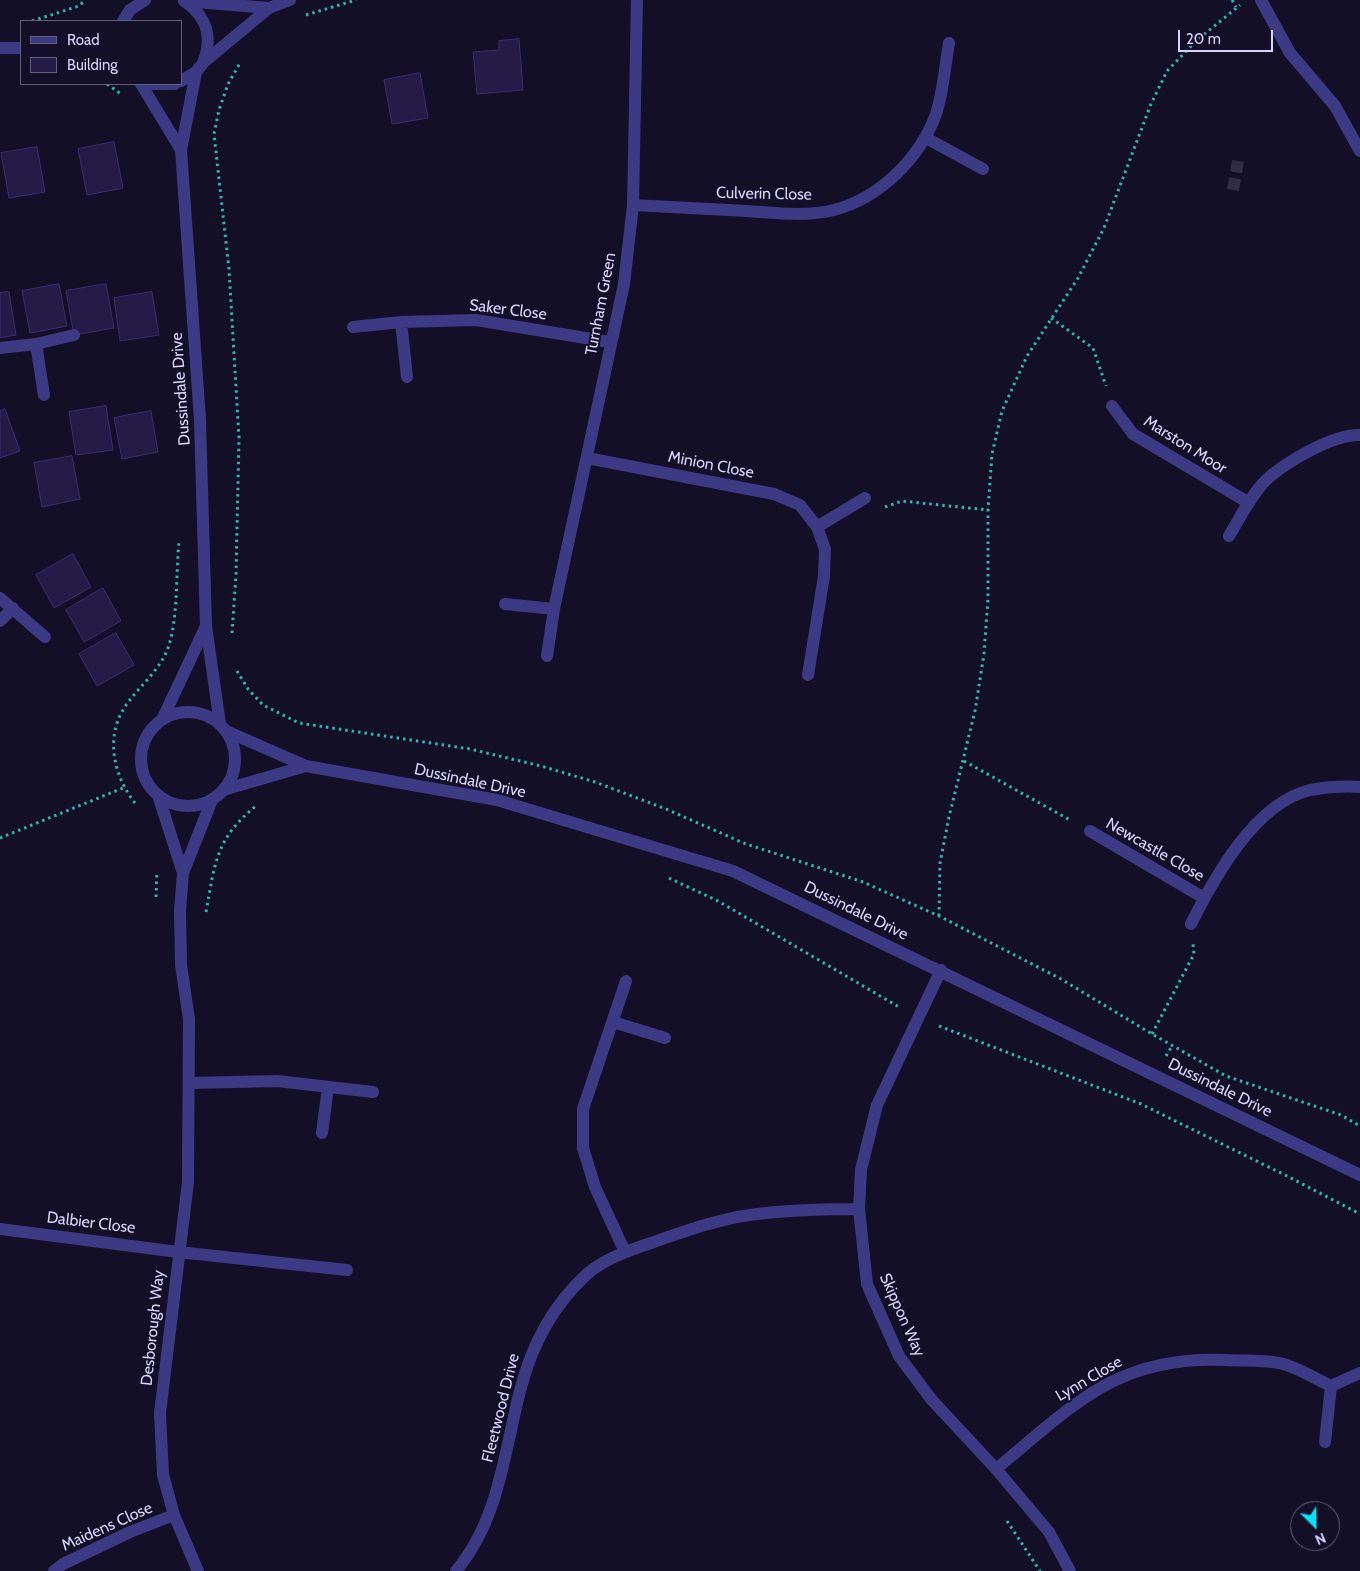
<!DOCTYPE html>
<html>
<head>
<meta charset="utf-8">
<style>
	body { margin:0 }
	#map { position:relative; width:1360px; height:1571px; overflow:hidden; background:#130f26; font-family:Cabin,sans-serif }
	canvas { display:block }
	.legend { position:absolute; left:20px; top:20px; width:162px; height:65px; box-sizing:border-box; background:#130f26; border:1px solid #625e7d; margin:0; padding:6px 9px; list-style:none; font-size:15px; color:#d9d4ff }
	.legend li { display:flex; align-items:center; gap:10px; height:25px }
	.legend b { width:25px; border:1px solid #625e7d }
	.north { position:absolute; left:1290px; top:1501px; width:50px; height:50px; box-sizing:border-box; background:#130f26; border:1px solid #625e7d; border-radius:50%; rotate:157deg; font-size:14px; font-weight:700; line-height:20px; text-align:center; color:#d9d4ff }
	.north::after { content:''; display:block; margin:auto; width:18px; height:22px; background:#00e5ff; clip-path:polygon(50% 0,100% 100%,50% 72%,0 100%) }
	.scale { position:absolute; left:1178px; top:30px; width:95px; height:22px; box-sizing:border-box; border:2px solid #d9d4ff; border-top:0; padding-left:6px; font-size:15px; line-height:18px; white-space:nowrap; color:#d9d4ff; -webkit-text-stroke:4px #130f26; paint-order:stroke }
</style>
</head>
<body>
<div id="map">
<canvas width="1360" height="1571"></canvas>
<ul class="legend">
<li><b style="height:6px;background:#3d3a85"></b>Road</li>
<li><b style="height:14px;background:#241b47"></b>Building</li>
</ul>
<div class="north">N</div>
<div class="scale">20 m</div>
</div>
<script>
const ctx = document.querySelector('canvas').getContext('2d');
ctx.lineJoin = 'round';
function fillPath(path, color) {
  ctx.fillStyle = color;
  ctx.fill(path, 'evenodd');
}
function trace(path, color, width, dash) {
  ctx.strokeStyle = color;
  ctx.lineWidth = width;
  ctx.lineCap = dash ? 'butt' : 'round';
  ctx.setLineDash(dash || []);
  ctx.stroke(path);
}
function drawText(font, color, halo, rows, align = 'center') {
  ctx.font = font + ' Cabin,sans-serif';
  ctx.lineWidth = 4;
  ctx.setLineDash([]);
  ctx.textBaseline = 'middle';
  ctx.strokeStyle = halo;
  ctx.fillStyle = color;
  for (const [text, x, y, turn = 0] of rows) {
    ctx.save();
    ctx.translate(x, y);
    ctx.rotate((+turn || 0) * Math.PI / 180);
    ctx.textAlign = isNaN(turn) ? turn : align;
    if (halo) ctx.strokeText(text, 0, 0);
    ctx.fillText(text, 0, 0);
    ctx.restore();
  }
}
const building = new Path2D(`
	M519,39L523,90L477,94L473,52L499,50V41Z
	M420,73L428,118L392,124L384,80Z
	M114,142L123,188L87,195L78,149Z
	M37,147L45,192L9,198L1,153Z
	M59,284L67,326L30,333L22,291Z
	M106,284L114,328L74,335L66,291Z
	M9,292L16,335L0,338V293Z
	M152,292L159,335L120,341L114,298Z
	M106,406L113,450L76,455L69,412Z
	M5,409L20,451L0,458V411Z
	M151,411L158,452L122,459L114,418Z
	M72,456L80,499L42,507L34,463Z
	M73,554L91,587L54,608L36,575Z
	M103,588L121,621L84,642L66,610Z
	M116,633L134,665L97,686L79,654Z`);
const minorTunnel = new Path2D(`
	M1233,190L1238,161`);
const path = new Path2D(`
	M1232,0L1236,7
	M306,15L356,0
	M32,21L79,6L85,0
	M107,84L121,94
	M1051,318L1093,348L1106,386
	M885,507L902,501L988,510
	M232,633L236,575L239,438L229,269L214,134L219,110L228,84L240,63
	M237,671L248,689L263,705L299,723L470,749L541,766L595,782L666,809L746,844L863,882L939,916L1061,979L1152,1034L1226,1076L1341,1115L1360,1126
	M964,761L1070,820
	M135,803C115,778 105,740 123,710C136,688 161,671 169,645C178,617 176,572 179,542
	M0,838L123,788
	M669,878L718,901L899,1007
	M156,897L157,871
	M206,912C215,864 215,839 256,806
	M939,916L940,863L949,817L975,711L984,654L988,599V510L992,454L1002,411L1027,356L1078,278L1104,228L1151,104L1167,71L1196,41L1240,5
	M939,1026L1141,1104L1289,1177L1360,1214
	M1152,1034L1194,954L1193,944
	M1166,1056L1172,1046
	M1007,1521L1040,1571`);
const minor = new Path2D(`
	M1261,0L1290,53L1335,106L1360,151
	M184,1L269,8
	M184,1C207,16 213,38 203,63
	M123,21L130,10L145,0
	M0,48H21
	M196,72L181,150L200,420L206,626L220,724
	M181,81L196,72L203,63L269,8L290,0
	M141,84L181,150
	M153,84H175
	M926,138L983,169
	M633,205C671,207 709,209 747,211C776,213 806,217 834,210C880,198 920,158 936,114C943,93 945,66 949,43
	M401,322L407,377
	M353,327L401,322L476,320L610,342
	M36,344L44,395
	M0,348L36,344L74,335
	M1112,406L1133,434L1249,503
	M587,458L774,494L800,505L817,527L825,549L824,576L808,675
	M817,527L865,498
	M1229,536C1240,518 1251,495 1266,480C1286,462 1333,434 1360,435
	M0,598L45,637
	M505,604L554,609
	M0,621L13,608
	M547,656L554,609L624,284L633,205L637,0
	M141 759a47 47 0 1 1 94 0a47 47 0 1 1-94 0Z
	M162,720L206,626
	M226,731L306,766L497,800L733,871L1360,1175
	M223,790L306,766
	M158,795L183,873
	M1090,831L1204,898
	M1191,924C1214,878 1255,803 1310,790C1327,787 1344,786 1360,787
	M941,970L877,1105L861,1170L859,1209L867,1284L899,1356L931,1399L996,1469L1049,1532L1070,1571
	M613,1022L665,1038
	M189,1083L277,1081L373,1092
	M322,1133L328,1087
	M0,1229L178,1252L347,1270
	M625,1252L595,1187L583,1148V1109L626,981
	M1325,1442L1331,1386
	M996,1469C1074,1405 1117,1355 1226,1360C1243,1361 1262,1360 1279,1363C1296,1366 1315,1379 1331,1386L1360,1373
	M54,1571L63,1564L130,1532L174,1515
	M198,1571L174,1515L163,1475L160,1413L188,1182L189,1019L181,965L180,911L183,873L212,800
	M456,1571C499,1520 504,1453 520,1391C531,1347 553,1305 587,1274C604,1259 630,1250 651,1243C685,1231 721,1218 757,1214C791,1210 825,1209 859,1209`);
const streetNames = [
	["Culverin Close",764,194,1],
	["Turnham Green",601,304,-79],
	["Saker Close",508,310,7],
	["Dussindale Drive",181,389,-94],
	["Marston Moor",1185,445,32],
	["Minion Close",711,465,11],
	["Dussindale Drive",470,781,12],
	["Newcastle Close",1155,850,30],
	["Dussindale Drive",856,911,26],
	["Dussindale Drive",1220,1088,26],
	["Dalbier Close",91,1223,7],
	["Skippon Way",902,1315,66],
	["Desborough Way",153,1328,-84],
	["Lynn Close",1089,1379,-30],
	["Fleetwood Drive",501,1408,-76],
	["Maidens Close",107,1527,-24]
];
fillPath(building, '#241b47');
trace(building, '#3b2d73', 1);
trace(minorTunnel, '#312d47', 12, [12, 6]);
trace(path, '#2fb8b0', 3, [2.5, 4]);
trace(minor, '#3d3a85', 12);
drawText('16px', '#d9d4ff', '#130f26', streetNames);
</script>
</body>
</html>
